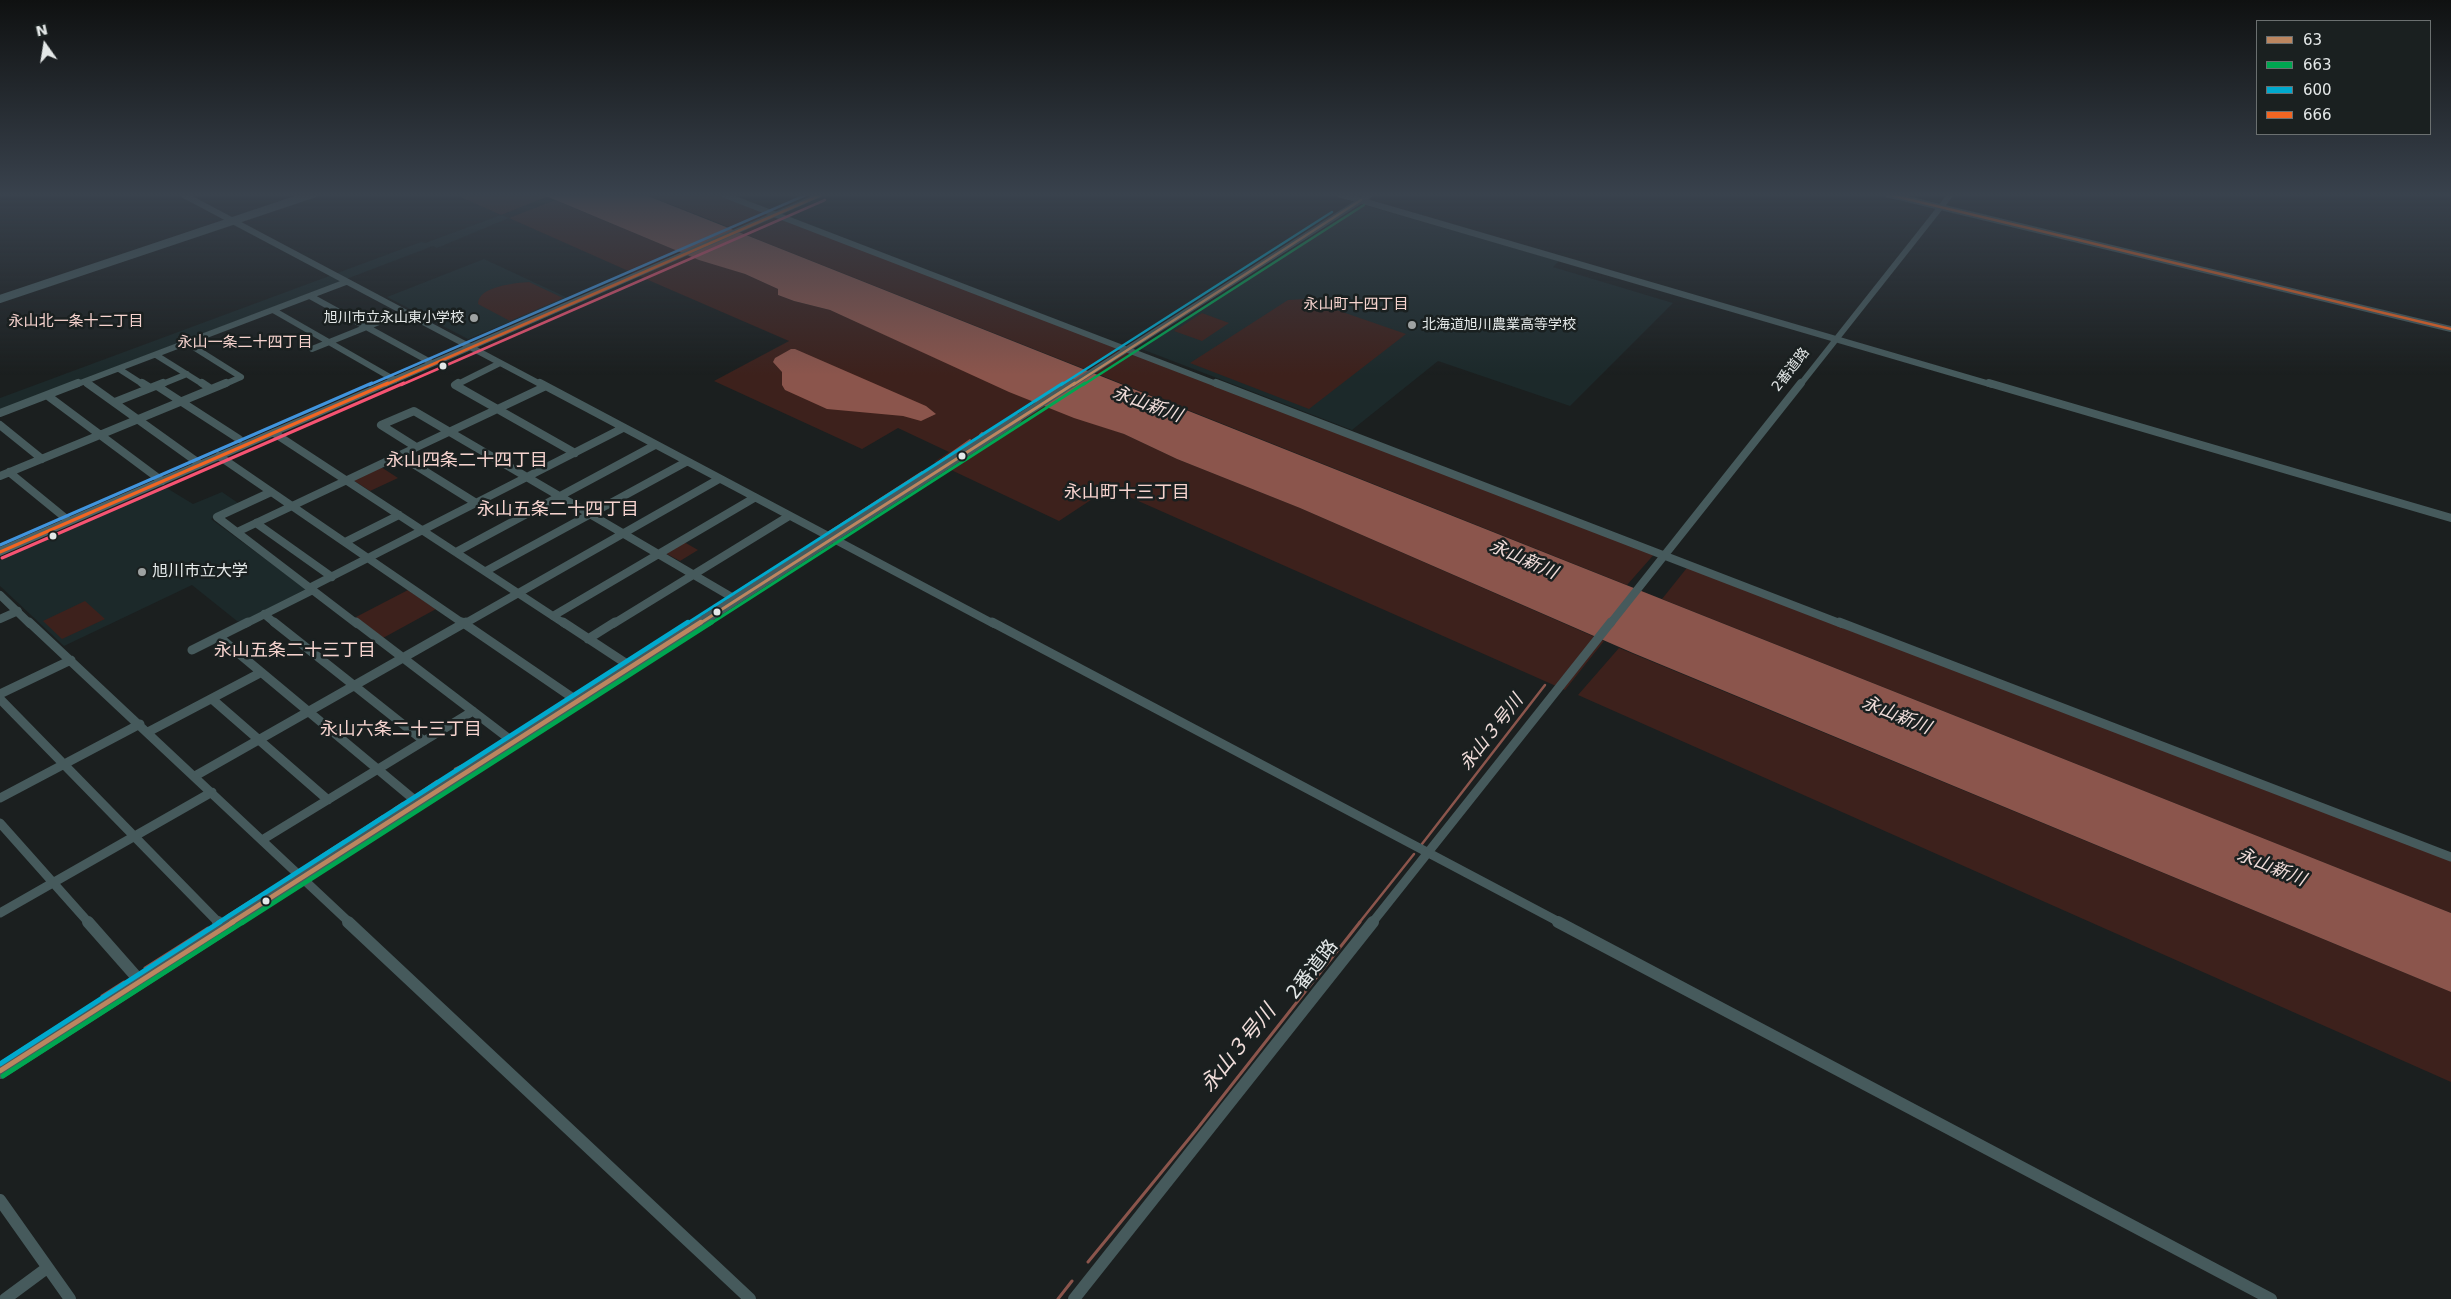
<!DOCTYPE html>
<html>
<head>
<meta charset="utf-8">
<style>
	body { margin:0 }
	#map { position:relative; width:2451px; height:1299px; overflow:hidden; background:#1b1f1f; font-family:"DejaVu Sans",sans-serif }
	canvas { display:block }
	.legend { position:absolute; left:2256px; top:20px; width:175px; height:115px; box-sizing:border-box; background:#1a2020; border:1px solid #6b7070; margin:0; padding:6px 9px; list-style:none; font-size:15px; color:#e4e8e8 }
	.legend li { display:flex; align-items:center; gap:10px; height:25px }
	.legend b { width:25px; border:1px solid #6b7070 }
	.north { position:absolute; left:20px; top:20px; width:50px; height:50px; -webkit-text-stroke:4px #1a2020; paint-order:stroke; rotate:347deg; font-size:14px; font-weight:700; line-height:20px; text-align:center; color:#e4e8e8 }
	.north::after { content:''; display:block; margin:auto; width:18px; height:22px; background:#e4e8e8; clip-path:polygon(50% 0,100% 100%,50% 72%,0 100%) }
</style>
</head>
<body>
<div id="map">
<canvas width="2451" height="1299"></canvas>
<ul class="legend">
<li><b style="height:6px;background:#bb8660"></b>63</li>
<li><b style="height:6px;background:#00a651"></b>663</li>
<li><b style="height:6px;background:#00a9ce"></b>600</li>
<li><b style="height:6px;background:#f26522"></b>666</li>
</ul>
<div class="north">N</div>
</div>
<script>
const ctx = document.querySelector('canvas').getContext('2d');
ctx.lineJoin = 'round';
function fillPath(path, color) {
  ctx.fillStyle = color;
  ctx.fill(path, 'evenodd');
}
function trace(path, color, width, dash) {
  ctx.strokeStyle = color;
  ctx.lineWidth = width;
  ctx.lineCap = dash ? 'butt' : 'round';
  ctx.setLineDash(dash || []);
  ctx.stroke(path);
}
function drawText(font, color, halo, rows, align = 'center') {
  ctx.font = font + ' "DejaVu Sans","Noto Sans JP",sans-serif';
  ctx.lineWidth = 5;
  ctx.setLineDash([]);
  ctx.textBaseline = 'middle';
  ctx.strokeStyle = halo;
  ctx.fillStyle = color;
  for (const [text, x, y, turn = 0] of rows) {
    ctx.save();
    ctx.translate(x, y);
    ctx.rotate((+turn || 0) * Math.PI / 180);
    ctx.textAlign = isNaN(turn) ? turn : align;
    if (halo) ctx.strokeText(text, 0, 0);
    ctx.fillText(text, 0, 0);
    ctx.restore();
  }
}
const built = new Path2D(`
	M1361,204L1559,261L1553,267L1673,303L1570,406L1438,361L1352,430L1139,348Z
	M501,215L509,218L437,248L433,246L0,411V398L421,242L425,243Z
	M484,259L568,298L468,339L387,297Z
	M165,487L193,504L222,492L241,505L211,519L306,589L242,622L237,621L192,585L64,646L0,586V560Z`);
const green = new Path2D(`
	M454,194H541L549,196L501,215Z
	M643,194H721L774,213L734,229Z
	M555,200L680,252L633,273L509,218Z
	M778,215L1125,347L1087,370L739,232Z
	M687,255L745,274L778,289V295L794,301L830,310L1034,402L939,464L934,462L949,452L898,428L862,449L714,381L789,341L639,276Z
	M529,282L563,298L510,321L478,304C478,286 516,283 529,282Z
	M1305,299L1406,334L1309,409L1190,363L1288,300Z
	M1202,313L1229,323L1202,341L1174,331Z
	M1132,350L1657,551L1627,585L1095,373Z
	M1044,406L1124,434L1177,459L1300,508L1604,641L1565,690L1109,488L1059,521L947,468Z
	M381,467L398,478L370,491L353,480Z
	M684,542L698,550L680,561L667,554L668,551Z
	M1690,564L2451,857V913L1662,599Z
	M408,590L436,609L383,638L356,617Z
	M85,601L105,619L62,639L43,621Z
	M1619,648L2451,992V1082L1578,695Z`);
const water = new Path2D(`
	M541,194H643L2451,913V992L1633,653L1300,508L1177,459L1124,434L1074,418L1009,392L830,310L794,301L778,295V289L745,274L699,260Z
	M791,349H795L926,406L936,414L921,421L903,416L827,409L785,390L782,385V372L773,362L775,358Z`);
const streamFar2 = new Path2D(`
	M980,435L982,433
	M936,464L970,440
	M829,532L922,472
	M802,550L813,543
	M781,563L796,554
	M762,576L772,569
	M738,591L754,580
	M714,606L722,602
	M702,614L707,611`);
const streamFar1 = new Path2D(`
	M577,693L596,681
	M517,732L564,701
	M482,753L499,744
	M455,769L470,762
	M418,794L437,781
	M394,809L403,803
	M359,832L383,816
	M1422,844L1545,685
	M321,856L344,841
	M227,916L257,897
	M1359,923L1414,854`);
const stream = new Path2D(`
	M145,968L208,928
	M102,996L124,982
	M1088,1262L1197,1129L1360,922
	M1058,1299L1072,1281`);
const streetFar3 = new Path2D(`
	M182,194L542,385
	M722,194L1219,385
	M1339,194L1993,385
	M1886,194L2451,329
	M310,296L432,363
	M273,310L395,380
	M187,343L241,377
	M312,349L404,312
	M156,355L204,385
	M119,369L144,385
	M85,382L89,385
	M75,385L346,282
	M160,385L187,374
	M223,385L241,377
	M456,385L500,363
	M1071,385L1371,194
	M1800,385L1951,194`);
const streetFar2 = new Path2D(`
	M87,383L200,464
	M142,383L150,388
	M202,383L211,389
	M458,383L455,385L575,453
	M540,383L994,624
	M1216,383L1842,624
	M1989,383L2451,518
	M157,386L239,439
	M48,396L162,481
	M115,402L163,383
	M0,413L78,383
	M1017,419L1073,383
	M0,425L42,459
	M274,433L565,624
	M416,447L381,425L414,411L735,599
	M399,455L476,503
	M219,456L464,624
	M9,472L69,521
	M0,476L226,383
	M271,492L217,517L357,624
	M256,523L332,577
	M237,532L544,387
	M345,542L399,515
	M456,552L655,445
	M486,571L686,462
	M311,587L623,428
	M0,595L30,624
	M264,614L276,624
	M553,616L754,498
	M0,619L18,611
	M245,624L311,591
	M464,624L719,479
	M613,624L789,516
	M1610,624L1801,383`);
const streetFar1 = new Path2D(`
	M29,622L350,923
	M274,622L424,741
	M356,622L512,741
	M462,622L576,700
	M563,622L630,666
	M992,622L1561,923
	M1839,622L2451,857
	M219,637L417,802
	M588,639L615,622
	M192,650L248,622
	M0,694L71,660
	M0,699L219,923
	M212,699L328,800
	M148,732L260,673
	M195,776L466,622
	M0,798L140,724
	M0,823L89,923
	M262,840L473,711
	M0,913L212,792
	M1372,923L1611,622`);
const street = new Path2D(`
	M88,922L140,981
	M218,922L223,927
	M348,922L750,1299
	M1558,922L2271,1299
	M0,1200L70,1299
	M5,1299L47,1268
	M1074,1299L1373,922`);
const secondaryFar3 = new Path2D(`
	M0,299L313,194`);
const secondaryFar2 = new Path2D(`
	M698,624L1017,419`);
const secondaryFar1 = new Path2D(`
	M230,923L700,622`);
const secondary = new Path2D(`
	M0,1071L232,922`);
const highway = new Path2D(`
	M816,194H828L0,556V547Z`);
const bus1Far3 = new Path2D(`
	M1073,385L1361,200`);
const bus1Far2 = new Path2D(`
	M699,624L1075,383`);
const bus1Far1 = new Path2D(`
	M231,923L701,622`);
const bus1 = new Path2D(`
	M0,1071L233,922`);
const bus2Far3 = new Path2D(`
	M1083,385L1364,205`);
const bus2Far2 = new Path2D(`
	M710,624L1085,383`);
const bus2Far1 = new Path2D(`
	M242,923L712,622`);
const bus2 = new Path2D(`
	M3,1076L243,922`);
const bus3Far3 = new Path2D(`
	M1061,385L1332,212`);
const bus3Far2 = new Path2D(`
	M686,624L1063,383`);
const bus3Far1 = new Path2D(`
	M218,923L688,622`);
const bus3 = new Path2D(`
	M0,1064L220,922`);
const bus4Far1 = new Path2D(`
	M1886,194L2451,329
	M385,385L823,194`);
const bus4 = new Path2D(`
	M0,552L388,383`);
const bus5Far1 = new Path2D(`
	M369,385L808,194`);
const bus5 = new Path2D(`
	M0,545L372,383`);
const bus6Far1 = new Path2D(`
	M401,385L825,200`);
const bus6 = new Path2D(`
	M2,558L404,383`);
const markers = [
	[474,318,5,"#9ea2a2"],
	[1412,325,5,"#9ea2a2"],
	[443,366,4.5,"#e4e8e8"],
	[962,456,4.5,"#e4e8e8"],
	[53,536,4.5,"#e4e8e8"],
	[142,572,5,"#9ea2a2"],
	[717,612,4.5,"#e4e8e8"],
	[266,901,4.5,"#e4e8e8"]
];
const farPoinames = [
	["旭川市立永山東小学校",464,318],
	["北海道旭川農業高等学校",1422,325,"left"]
];
const farStreetnames = [
	["2番道路",1791,370,-52]
];
const farNeighbourhoodnames = [
	["永山町十四丁目",1356,305],
	["永山北一条十二丁目",76,322],
	["永山一条二十四丁目",245,343]
];
const poiNames = [
	["旭川市立大学",152,572]
];
const waterNames = [
	["永山新川",1147,405,20],
	["永山新川",1523,560,24],
	["永山新川",1896,716,22],
	["永山３号川",1492,733,-52],
	["永山新川",2271,868,22]
];
const neighbourhoodNames = [
	["永山四条二十四丁目",467,461],
	["永山町十三丁目",1127,493],
	["永山五条二十四丁目",558,510],
	["永山五条二十三丁目",295,651],
	["永山六条二十三丁目",401,730]
];
const nearStreetnames = [
	["2番道路",1313,970,-52]
];
const nearWaternames = [
	["永山３号川",1239,1049,-51]
];
fillPath(built, '#1c292a');
fillPath(green, '#3d211c');
fillPath(water, '#8b554c');
trace(streamFar2, '#8b554c', 2);
trace(streamFar1, '#8b554c', 2.5);
trace(stream, '#8b554c', 3);
trace(streetFar3, '#465a5c', 6);
trace(streetFar2, '#465a5c', 8);
trace(streetFar1, '#465a5c', 9);
trace(street, '#465a5c', 12);
trace(secondaryFar3, '#465b5e', 8);
trace(secondaryFar2, '#465b5e', 10);
trace(secondaryFar1, '#465b5e', 12);
trace(secondary, '#465b5e', 16);
fillPath(highway, '#4e6265');
trace(bus1Far3, '#bb8660', 2.5);
trace(bus1Far2, '#bb8660', 3);
trace(bus1Far1, '#bb8660', 4.5);
trace(bus1, '#bb8660', 5);
trace(bus2Far3, '#00a651', 2.5);
trace(bus2Far2, '#00a651', 3);
trace(bus2Far1, '#00a651', 4.5);
trace(bus2, '#00a651', 5);
trace(bus3Far3, '#00a9ce', 2.5);
trace(bus3Far2, '#00a9ce', 3);
trace(bus3Far1, '#00a9ce', 4.5);
trace(bus3, '#00a9ce', 5);
trace(bus4Far1, '#f26522', 2.5);
trace(bus4, '#f26522', 3);
trace(bus5Far1, '#4094de', 2.5);
trace(bus5, '#4094de', 3);
trace(bus6Far1, '#f65372', 2.5);
trace(bus6, '#f65372', 3);
const sky = ctx.createLinearGradient(0, 0, 0, 375);
sky.addColorStop(0, '#0f1111');
sky.addColorStop(0.52, '#39424d');
sky.addColorStop(1, '#39424d00');
ctx.fillStyle = sky;
ctx.fillRect(0, 0, 2451, 375);
for (const [x, y, r, color] of markers) {
  const dot = new Path2D();
  dot.arc(x, y, r, 0, 2 * Math.PI);
  ctx.fillStyle = color;
  ctx.fill(dot);
  trace(dot, '#1a2020', 2);
}
drawText('14px', '#e4e8e8', '#1a2020', farPoinames, 'right');
drawText('14px', '#e4e8e8', '#1a2020', farStreetnames);
drawText('15px', '#f6d3ce', '#1a2020', farNeighbourhoodnames);
drawText('16px', '#e4e8e8', '#1a2020', poiNames, 'left');
drawText('italic 18px', '#f1ddda', '#1a2020', waterNames);
drawText('18px', '#f6d3ce', '#1a2020', neighbourhoodNames);
drawText('19px', '#e4e8e8', '#1a2020', nearStreetnames);
drawText('italic 21px', '#f1ddda', '#1a2020', nearWaternames);
</script>
</body>
</html>
